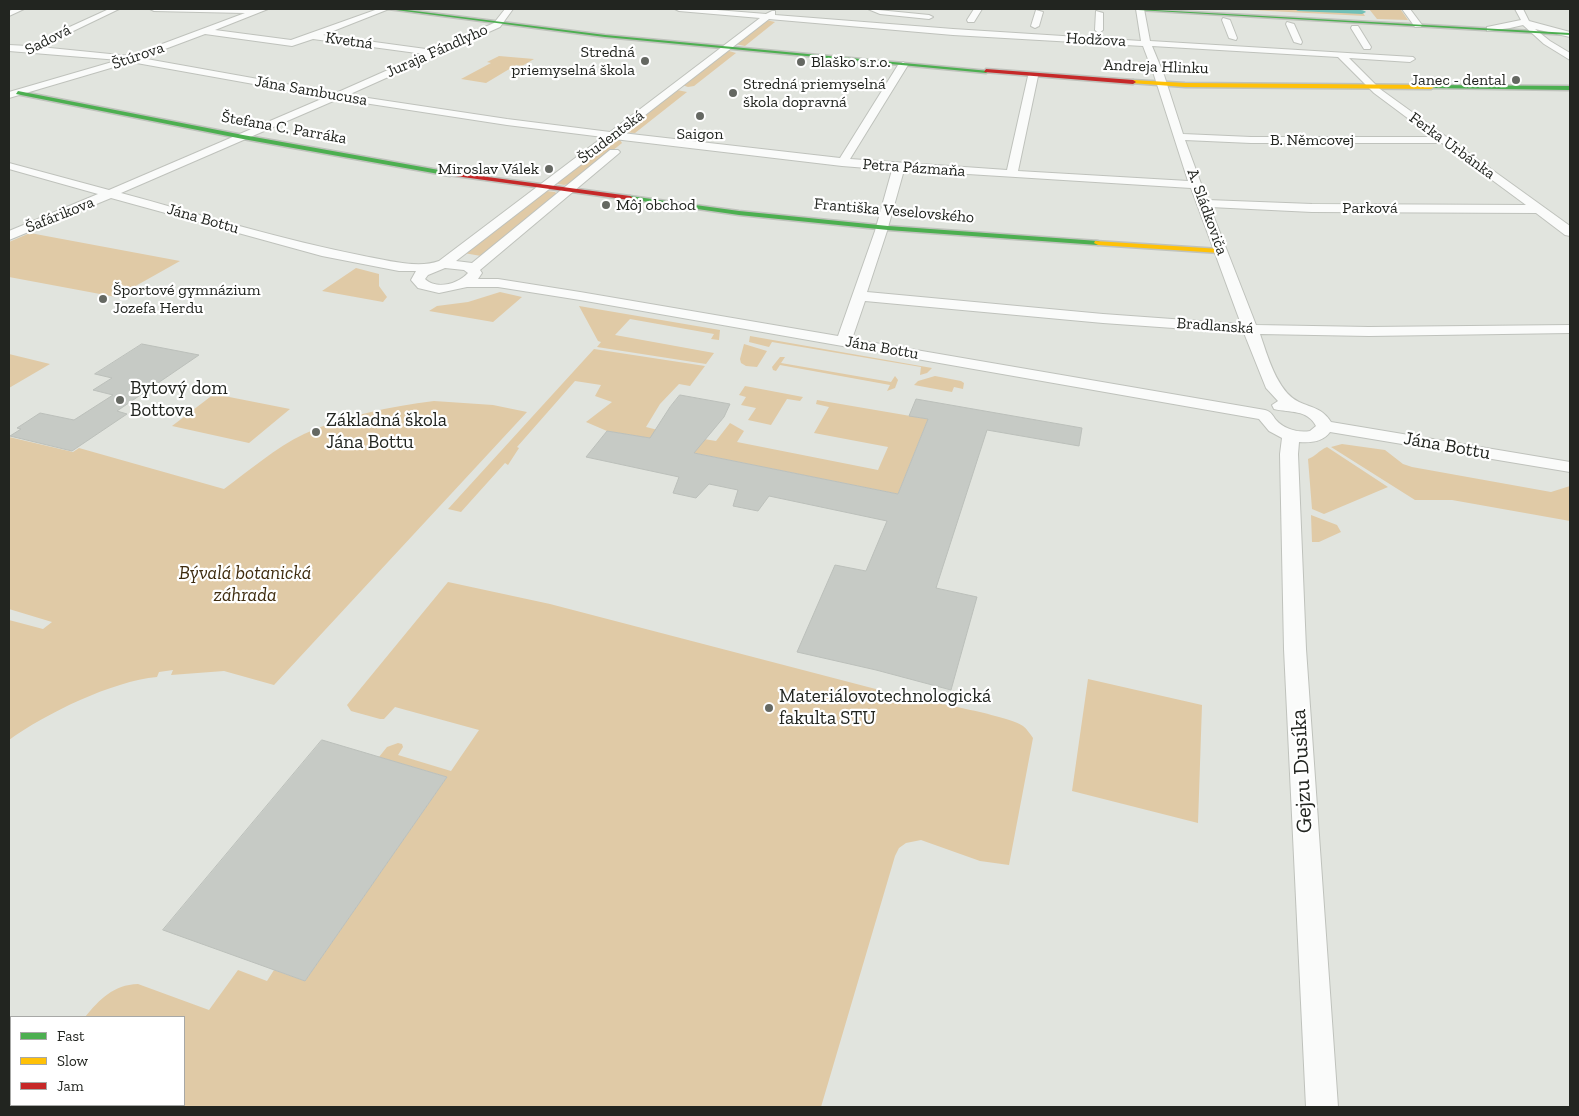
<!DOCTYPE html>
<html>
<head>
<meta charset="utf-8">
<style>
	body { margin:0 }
	#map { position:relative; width:1579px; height:1116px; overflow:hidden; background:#e1e4de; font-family:"Zilla Slab",serif }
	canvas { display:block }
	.frame { position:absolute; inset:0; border:10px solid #222520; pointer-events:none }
	.legend { position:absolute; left:10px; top:1016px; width:175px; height:90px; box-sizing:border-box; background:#fff; border:1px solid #a7a8a6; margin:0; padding:6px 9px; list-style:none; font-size:15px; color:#222520 }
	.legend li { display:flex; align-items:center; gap:10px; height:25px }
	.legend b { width:25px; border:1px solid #a7a8a6 }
</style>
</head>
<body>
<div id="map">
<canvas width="1579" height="1116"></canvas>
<div class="frame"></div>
<ul class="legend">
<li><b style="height:6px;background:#4caf50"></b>Fast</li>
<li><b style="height:6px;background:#ffc107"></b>Slow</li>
<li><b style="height:6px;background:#c62828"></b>Jam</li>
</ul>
</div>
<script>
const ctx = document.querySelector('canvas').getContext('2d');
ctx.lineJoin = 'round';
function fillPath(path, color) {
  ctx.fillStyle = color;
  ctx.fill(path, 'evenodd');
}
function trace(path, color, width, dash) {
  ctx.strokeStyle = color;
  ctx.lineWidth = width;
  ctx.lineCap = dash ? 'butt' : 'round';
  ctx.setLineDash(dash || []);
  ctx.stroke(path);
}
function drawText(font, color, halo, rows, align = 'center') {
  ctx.font = font + ' "Zilla Slab",serif';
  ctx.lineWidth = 4.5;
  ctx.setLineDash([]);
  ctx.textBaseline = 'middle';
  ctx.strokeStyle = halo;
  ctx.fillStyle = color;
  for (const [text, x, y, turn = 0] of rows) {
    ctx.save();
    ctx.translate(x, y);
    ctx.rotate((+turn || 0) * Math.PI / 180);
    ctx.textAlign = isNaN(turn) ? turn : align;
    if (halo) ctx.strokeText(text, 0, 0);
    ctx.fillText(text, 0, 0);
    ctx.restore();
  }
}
const green = new Path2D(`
	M1231,9H1277L1363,13L1365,16Z
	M1369,9L1401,10L1408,20L1377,19Z
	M766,20L775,22L745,46L735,44Z
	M729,51L736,53L694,86L688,87L682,85L724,52Z
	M499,56L534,59L522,66L516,65L486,83L461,79L491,63L487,62Z
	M677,90L687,92L635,133L622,132Z
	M620,140L622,143L572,183L564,185L558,184L557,183L611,141Z
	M546,191L555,192L558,195L481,256L464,253Z
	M30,233L180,261L116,297L9,277V242Z
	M356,268L379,274V286L387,297L383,302L322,291Z
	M500,292L522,297L493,322L429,311L437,306L468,302Z
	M579,306L720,330L719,340L711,339L714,334L630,319L615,335L714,353L706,364L597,347L601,342L598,341Z
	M750,336L932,368L927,373L920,375L921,367L772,342L769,347L749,342Z
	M744,344L767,351L757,367L746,366L741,363L740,359Z
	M594,349L705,366L690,386L679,384L660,404L646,427L662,431L655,439L607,431L586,422L612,402L595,396L601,385L575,381L517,447L519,448L508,465L505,463L461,512L448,509Z
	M9,354L50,364L9,388Z
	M780,357H785L781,363L891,382L895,376L898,380L895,388L887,391L890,385L780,365L776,371L773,370L772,367Z
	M935,376L961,381L964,383L963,389L954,387L952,392L914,385L918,381Z
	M745,386L803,397L800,401L787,399L771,425L748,420L756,408L741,405L746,397L739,395Z
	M214,394L290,409L249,443L172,426Z
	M817,400L928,419L898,494L689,452L698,438L716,441L730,423L744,431L737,442L878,470L888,447L814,433L829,407L816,404Z
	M434,401L493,405L527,412L274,685L224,671L171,675L173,670L159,672L157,677C112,681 45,714 9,740V620L43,629L52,622L9,609V437L73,452L79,448L224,489C250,470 275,448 304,434C346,415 389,407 434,401Z
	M1342,444L1385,450L1403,464L1412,467L1551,492L1570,486V521L1452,500H1415L1331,447Z
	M1327,447L1388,487L1324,514L1312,509L1308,459C1316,456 1318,451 1327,447Z
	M1311,515L1337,525L1341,532L1319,542H1312Z
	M448,582L550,604L914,699C933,702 1009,716 1023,726C1027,729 1030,734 1033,738L1009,865L980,861L921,840L906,843L899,848L895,856L821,1107H105L101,1105H184V1017H85C100,999 113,985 138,984L209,1010L238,970L267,981L274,970L305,981L447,777L379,757L387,747L398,743L402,744L403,747L398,755L451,771L479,730L395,707L384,719H380L351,711L347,705Z
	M1088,679L1202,705L1198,823L1072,791Z`);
const canal = new Path2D(`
	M1294,9C1307,8 1358,6 1366,12L1362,14L1298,11Z`);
const building = new Path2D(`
	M142,344L199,355L117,411L127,414L72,451L10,436L21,429L17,428L40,413L74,420L113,395L93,390L112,378L95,374Z
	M680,395L730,404L724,417L694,453L898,494L928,419L909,416L916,399L1082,428L1079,446L987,430L936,588L977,597L951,690L876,670L797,652L835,565L866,571L887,521L769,496L758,511L733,506L738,490L709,484L696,498L673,493L679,477L586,457L607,431L650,438L670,407Z
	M322,740L447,777L305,981L163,930Z`);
const street = new Path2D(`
	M14,9H24L9,16V11Z
	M109,9H119L40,47L130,56L245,13L154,11L150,9H268L215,30L291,40L378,9H389L323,35L433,50L494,23L505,9H513L500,27L348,95L507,119L610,132L760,18L679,11L675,9H704L766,14L772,11H775V15L953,29L1141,41L1136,9H1144L1150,41L1413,57L1415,59L1410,62L1349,58L1380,89L1570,226V236L1565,235L1536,213L1312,212L1210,207L1256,325L1369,327L1570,325V333L1369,336L1260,334C1267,354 1277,392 1299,402C1312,408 1322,408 1331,422L1570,462V472L1330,432C1323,442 1310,443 1299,442L1298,454L1306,649L1338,1107H1306L1284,649L1280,454L1282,438L1269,431L1259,419L580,300L498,287H467L439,293L418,288L411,280L416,271H399L322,256L111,198L9,240V231L98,194L9,169V163L109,190L326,97L131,62L9,98V92L119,60L9,51V45L28,46ZM769,19L953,35L1143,46L1154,75L1188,181L1018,171L1038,76L1033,73L1028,76L1007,170L850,159L908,65L903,62L898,65L840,158L622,133ZM205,34L292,46L313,39L424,54L336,93L141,58ZM1152,46L1338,57L1374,93L1433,137H1251L1183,134L1164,75ZM338,99L507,125L603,137L439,261C418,269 386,260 364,256C282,240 202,215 121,193ZM614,139L842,166L892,170L875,231L838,336L580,292L498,279H478L482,273L480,270L618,154L620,152L618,150H610L472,263L456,261ZM1185,140L1251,143H1442L1526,205L1312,204L1207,200ZM904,170L1191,188L1241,324L1103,314L867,292L887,231ZM445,268L464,270L468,273C458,284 437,290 425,279L428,275ZM865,301L1103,323L1244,333L1266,388L1278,401L1272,405L1274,409C1290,413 1307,409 1316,426L1310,431C1298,433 1284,429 1276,420C1272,415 1272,412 1265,410L852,339Z
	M868,9L929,15L933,17L929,19L880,14Z
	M974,9H982L974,22H968L967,20Z
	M1402,9H1410L1422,25L1421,27H1415Z
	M1515,9H1523L1529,21L1570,32V37L1535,29L1550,41L1570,53V60L1544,44L1523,25L1510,28L1487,31V27L1521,20Z
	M1036,10L1043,12L1039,26L1035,28L1031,26Z
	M1096,11L1103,13V30L1099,33L1095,30Z
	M1223,18L1230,20L1237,38L1236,40L1229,38L1222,20Z
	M1287,22L1294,24L1302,42L1301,44L1294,42L1286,24Z
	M1352,26H1358L1371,47L1370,49H1364L1351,28Z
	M9,1062L11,1063V1096L9,1095Z
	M33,1105H67L68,1107H34Z`);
const fast = new Path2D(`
	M388,9H399L605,35L989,71L986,73L605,37Z
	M1136,9L1570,33V35L1138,10Z
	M1431,85L1570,86V90L1429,88Z
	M18,91L243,135L450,172L453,174L450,176L243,139L16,94Z
	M630,196L739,211L888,226L1098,241L1102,243L1098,245L888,230L739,215L628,199L627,198Z`);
const slow = new Path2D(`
	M1133,80L1185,83L1431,85L1434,87L1431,89L1185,87L1131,83Z
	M1095,241L1220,249L1224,251L1220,253L1098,245L1094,243Z`);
const jam = new Path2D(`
	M986,69L1133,80L1136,82L1133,84L984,72Z
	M450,172L630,196L633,198L630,200L448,175L447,174Z`);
const markers = [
	[645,61,5,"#656862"],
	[801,62,5,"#656862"],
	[1516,80,5,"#656862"],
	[733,93,5,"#656862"],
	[700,116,5,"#656862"],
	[549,169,5,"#656862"],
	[606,205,5,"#656862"],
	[103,299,5,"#656862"],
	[120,400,5,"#656862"],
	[316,432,5,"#656862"],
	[769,708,5,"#656862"]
];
const farStreetnames = [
	["Sadová",48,40,-27],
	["Hodžova",1096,40,3],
	["Kvetná",349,41,8],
	["Juraja Fándlyho",437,51,-24],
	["Štúrova",138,56,-19],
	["Andreja Hlinku",1156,67,2],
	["Jána Sambucusa",311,91,10],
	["Štefana C. Parráka",284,128,10],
	["Študentská",611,137,-37],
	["B. Němcovej",1312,140],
	["Ferka Urbánka",1452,146,36],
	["Petra Pázmaňa",914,168,4],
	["Parková",1370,208],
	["Františka Veselovského",894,211,5],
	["A. Sládkoviča",1207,212,70],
	["Šafárikova",60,215,-22],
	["Jána Bottu",203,219,16],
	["Bradlanská",1215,326,4],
	["Jána Bottu",882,348,10]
];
const farPoinames = [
	["Stredná",635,52,"right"],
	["priemyselná škola",635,70,"right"],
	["Blaško s.r.o.",811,62],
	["Janec - dental",1506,80,"right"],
	["Stredná priemyselná",743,84],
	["škola dopravná",743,102],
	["Saigon",700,134,"center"],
	["Miroslav Válek",539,169,"right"],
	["Môj obchod",616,205],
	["Športové gymnázium",113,290],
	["Jozefa Herdu",113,308]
];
const poiNames = [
	["Bytový dom",130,389],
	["Bottova",130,411],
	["Základná škola",326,421],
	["Jána Bottu",326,443],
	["Materiálovotechnologická",779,697],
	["fakulta STU",779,719]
];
const streetNames = [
	["Jána Bottu",1447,446,10]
];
const parkNames = [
	["Bývalá botanická",245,574],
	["záhrada",245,596]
];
const nearStreetnames = [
	["Gejzu Dusíka",1302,771,-93]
];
fillPath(green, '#e0caa6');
fillPath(canal, '#73c0b7');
fillPath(building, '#c6cac5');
trace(building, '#bbbfba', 1);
trace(street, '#bfc2bc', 2);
trace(fast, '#bfc2bc', 3);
trace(slow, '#bfc2bc', 3);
trace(jam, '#bfc2bc', 3);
fillPath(street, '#fafbfa');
fillPath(fast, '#4caf50');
fillPath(slow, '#ffc107');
fillPath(jam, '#c62828');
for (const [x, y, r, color] of markers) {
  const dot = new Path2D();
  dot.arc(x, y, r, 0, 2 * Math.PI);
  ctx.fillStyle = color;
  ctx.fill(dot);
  trace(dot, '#fff', 2);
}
drawText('16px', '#222520', '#fff', farStreetnames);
drawText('16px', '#222520', '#fff', farPoinames, 'left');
drawText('19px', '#222520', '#fff', poiNames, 'left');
drawText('19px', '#222520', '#fff', streetNames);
drawText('italic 19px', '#3f2c0f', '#fff', parkNames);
drawText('22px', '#222520', '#fff', nearStreetnames);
</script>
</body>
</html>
